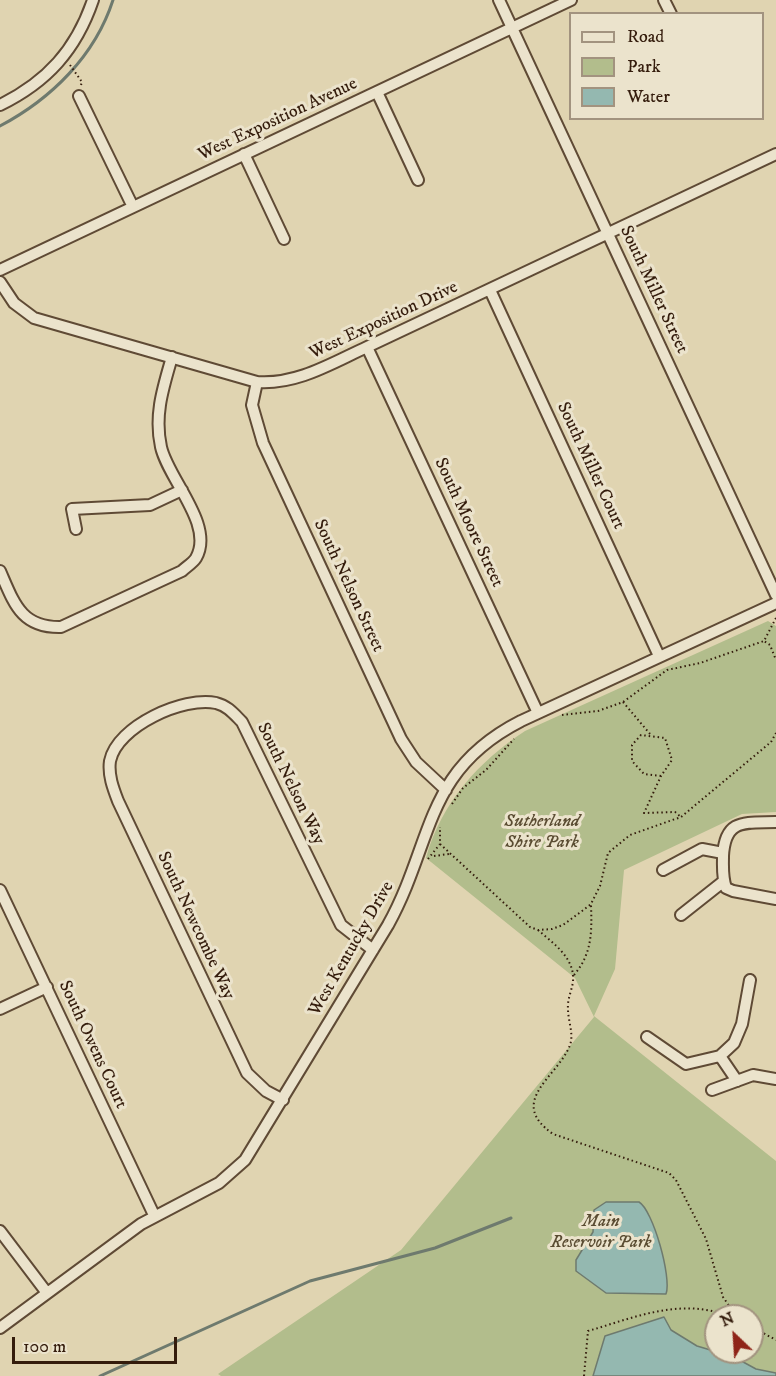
<!DOCTYPE html>
<html>
<head>
<meta charset="utf-8">
<style>
	body { margin:0 }
	#map { position:relative; width:776px; height:1376px; overflow:hidden; background:#e0d4b1; font-family:"IM FELL DW Pica",serif }
	canvas { display:block }
	.legend { position:absolute; left:569px; top:12px; width:195px; height:108px; box-sizing:border-box; background:#ebe3cc; border:2px solid #a2937f; margin:0; padding:8px 10px; list-style:none; font-size:18px; color:#341c0c }
	.legend li { display:flex; align-items:center; gap:12px; height:30px }
	.legend b { width:30px; border:2px solid #a2937f }
	.north { position:absolute; left:704px; top:1304px; width:60px; height:60px; box-sizing:border-box; background:#ebe3cc; border:2px solid #a2937f; border-radius:50%; rotate:335deg; font-size:16px; font-weight:700; line-height:24px; text-align:center; color:#341c0c }
	.north::after { content:''; display:block; margin:auto; width:21px; height:27px; background:#8f2418; clip-path:polygon(50% 0,100% 100%,50% 72%,0 100%) }
	.scale { position:absolute; left:12px; top:1337px; width:165px; height:27px; box-sizing:border-box; border:3px solid #341c0c; border-top:0; padding-left:8px; font-size:18px; line-height:21px; white-space:nowrap; color:#341c0c; -webkit-text-stroke:4px #ebe3cc; paint-order:stroke }
</style>
</head>
<body>
<div id="map">
<canvas width="776" height="1376"></canvas>
<ul class="legend">
<li><b style="height:8px;background:#ebe3cc"></b>Road</li>
<li><b style="height:16px;background:#b2bd8c"></b>Park</li>
<li><b style="height:16px;background:#94b8b0"></b>Water</li>
</ul>
<div class="north">N</div>
<div class="scale">100 m</div>
</div>
<script>
const ctx = document.querySelector('canvas').getContext('2d');
ctx.lineJoin = 'round';
function fillPath(path, color) {
  ctx.fillStyle = color;
  ctx.fill(path, 'evenodd');
}
function trace(path, color, width, dash) {
  ctx.strokeStyle = color;
  ctx.lineWidth = width;
  ctx.lineCap = dash ? 'butt' : 'round';
  ctx.setLineDash(dash || []);
  ctx.stroke(path);
}
function drawText(font, color, halo, rows, align = 'center') {
  ctx.font = font + ' "IM FELL DW Pica",serif';
  ctx.lineWidth = 6;
  ctx.setLineDash([]);
  ctx.textBaseline = 'middle';
  ctx.strokeStyle = halo;
  ctx.fillStyle = color;
  for (const [text, x, y, turn = 0] of rows) {
    ctx.save();
    ctx.translate(x, y);
    ctx.rotate((+turn || 0) * Math.PI / 180);
    ctx.textAlign = isNaN(turn) ? turn : align;
    if (halo) ctx.strokeText(text, 0, 0);
    ctx.fillText(text, 0, 0);
    ctx.restore();
  }
}
const green = new Path2D(`
	M768,621L776,626V812L742,814L624,870L615,969L594,1016L776,1161V1376H221L218,1374L401,1250L594,1017L575,978L426,858C441,803 479,761 525,731ZM716,1316H752V1352H716Z`);
const water = new Path2D(`
	M606,1202H639C653,1210 672,1278 666,1294L606,1293L576,1271V1260L593,1232L594,1210Z
	M664,1317L671,1330L697,1346L734,1357L756,1369L776,1373V1376H593L605,1336Z`);
const stream = new Path2D(`
	M0,126C51,99 95,56 113,0
	M100,1376L310,1281L435,1248L511,1218`);
const path = new Path2D(`
	M70,65L82,82L81,85
	M776,618L764,641L770,645L776,660
	M623,702L650,734
	M562,715L598,711L623,702L667,670L700,663L764,641
	M661,776L644,774L632,761V745L641,735L665,738L672,760L661,776L644,813L675,812L681,817
	M452,804L463,788L486,770L514,739
	M440,844L530,927L538,930L552,929L563,925L582,911L591,904L600,886L608,853L630,835L681,817L771,742L776,733
	M434,856L449,854
	M428,859L440,844V827
	M538,930C552,942 573,957 573,977C574,987 567,997 568,1009C568,1021 574,1034 570,1045C558,1077 506,1101 553,1134L669,1173L676,1180L706,1239L723,1297L736,1316
	M574,975C592,954 592,932 591,905
	M752,1327L776,1340
	M584,1376L588,1331C633,1318 681,1297 728,1316`);
const minor = new Path2D(`
	M499,0L776,595
	M664,0L671,14
	M377,92L418,180
	M79,96L133,207
	M0,105C47,82 76,50 93,0
	M244,154L284,239
	M0,270L571,0
	M0,282L14,303L34,318L257,382C297,385 332,363 367,347L776,154
	M490,290L659,656
	M367,347L538,713
	M257,382L252,405L263,443L401,739L416,762L446,790
	M76,529L72,509L150,505L182,490
	M0,571C14,603 21,628 61,627L182,571C186,567 193,563 196,558C215,525 168,479 161,447C154,415 163,388 172,357
	M776,822C745,823 725,818 723,856C723,867 722,877 726,888L733,891L776,899
	M663,870L702,849L723,853
	M0,890L154,1215
	M681,915L724,881
	M0,1009L47,987
	M647,1037L686,1064L720,1056
	M737,1081L720,1056L734,1043L742,1024L750,980
	M712,1090L753,1075L776,1079
	M283,1100L266,1091L247,1073L118,801C113,788 108,775 110,761C117,726 184,696 216,703C228,706 234,714 242,722L341,925L373,950
	M0,1231L47,1293
	M0,1328L141,1224L219,1183L245,1160L388,925C434,842 423,771 521,721L776,603`);
const streetNames = [
	["West Exposition Avenue",278,120,-25],
	["South Miller Street",653,290,65],
	["West Exposition Drive",384,321,-25],
	["South Miller Court",590,466,65],
	["South Moore Street",468,523,65],
	["South Nelson Street",348,586,65],
	["South Nelson Way",290,784,64],
	["South Newcombe Way",195,926,65],
	["West Kentucky Drive",352,949,-60],
	["South Owens Court",92,1045,65]
];
const parkNames = [
	["Sutherland",542,822],
	["Shire Park",542,843],
	["Main",601,1222],
	["Reservoir Park",601,1243]
];
fillPath(green, '#b2bd8c');
fillPath(water, '#94b8b0');
trace(water, '#6e7a6e', 1.5);
trace(stream, '#6e7a6e', 3);
trace(minor, '#5f4a35', 14);
trace(path, '#341c0c', 2, [1.5, 3]);
trace(minor, '#ebe3cc', 10);
drawText('18px', '#341c0c', '#ebe3cc', streetNames);
drawText('italic 18px', '#5a4c32', '#ebe3cc', parkNames);
</script>
</body>
</html>
